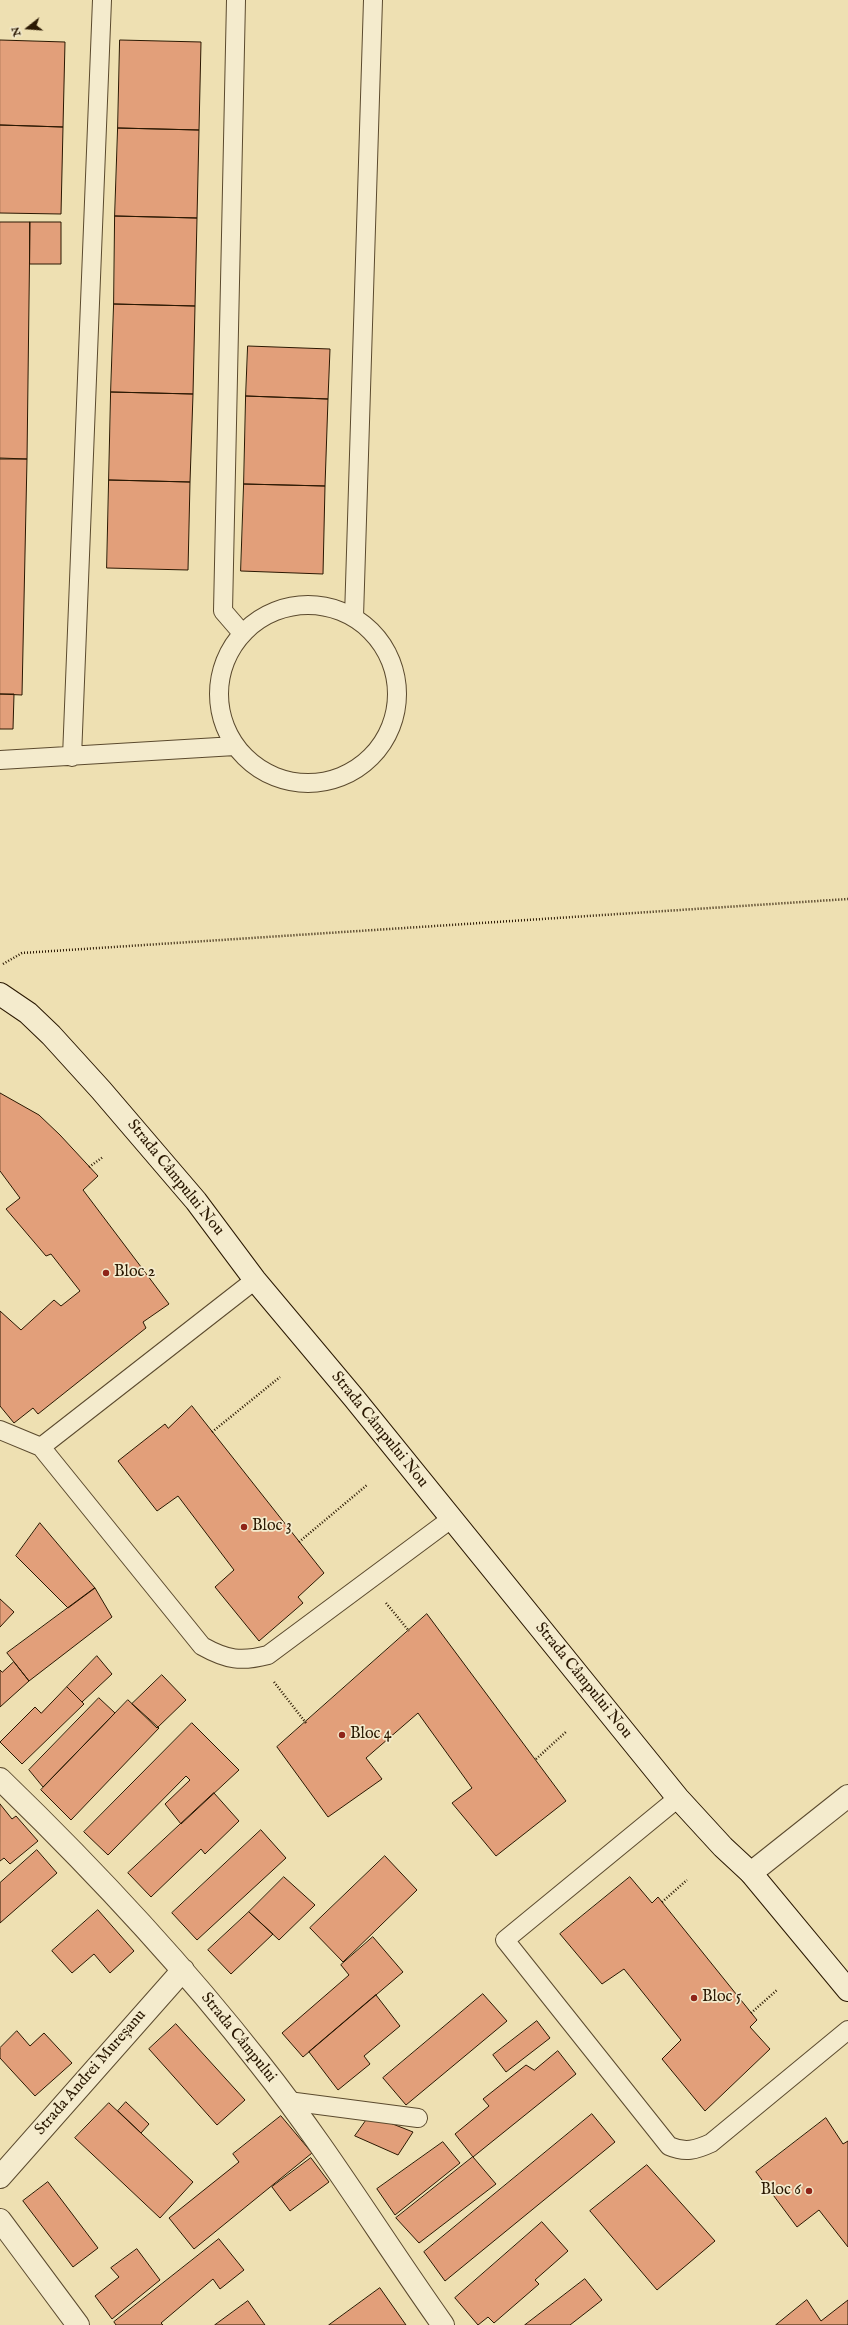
<!DOCTYPE html>
<html>
<head>
<meta charset="utf-8">
<style>
	body { margin:0 }
	#map { position:relative; width:848px; height:2325px; overflow:hidden; background:#eee0b2; font-family:"IM FELL English",serif }
	canvas { display:block }
	.north { position:absolute; left:8px; top:8px; width:40px; height:40px; -webkit-text-stroke:3px #f4ebcd; paint-order:stroke; rotate:253deg; font-size:11px; font-weight:700; line-height:16px; text-align:center; color:#2a1802 }
	.north::after { content:''; display:block; margin:auto; width:14px; height:18px; background:#2a1802; clip-path:polygon(50% 0,100% 100%,50% 72%,0 100%) }
</style>
</head>
<body>
<div id="map">
<canvas width="848" height="2325"></canvas>
<div class="north">N</div>
</div>
<script>
const ctx = document.querySelector('canvas').getContext('2d');
ctx.lineJoin = 'round';
function fillPath(path, color) {
  ctx.fillStyle = color;
  ctx.fill(path, 'evenodd');
}
function trace(path, color, width, dash) {
  ctx.strokeStyle = color;
  ctx.lineWidth = width;
  ctx.lineCap = dash ? 'butt' : 'round';
  ctx.setLineDash(dash || []);
  ctx.stroke(path);
}
function drawText(font, color, halo, rows, align = 'center') {
  ctx.font = font + ' "IM FELL English",serif';
  ctx.lineWidth = 3.5;
  ctx.setLineDash([]);
  ctx.textBaseline = 'middle';
  ctx.strokeStyle = halo;
  ctx.fillStyle = color;
  for (const [text, x, y, turn = 0] of rows) {
    ctx.save();
    ctx.translate(x, y);
    ctx.rotate((+turn || 0) * Math.PI / 180);
    ctx.textAlign = isNaN(turn) ? turn : align;
    if (halo) ctx.strokeText(text, 0, 0);
    ctx.fillText(text, 0, 0);
    ctx.restore();
  }
}
const building = new Path2D(`
	M0,40L65,42L63,127L0,125Z
	M120,40L201,42L199,130L118,128Z
	M0,125L63,127L61,214L0,213Z
	M118,128L199,130L197,218L115,216Z
	M115,216L197,218L195,306L114,304Z
	M0,222H30L27,459H0Z
	M30,222H61V264H30Z
	M114,304L195,306L193,394L111,392Z
	M248,346L330,349L328,399L246,396Z
	M111,392L193,394L190,482L109,480Z
	M246,396L328,399L325,486L244,484Z
	M0,458L27,459L22,695L0,694Z
	M109,480L190,482L188,570L107,568Z
	M244,484L325,486L323,574L241,571Z
	M0,694H14L13,729H0Z
	M0,1093L39,1115L60,1135L98,1176L83,1190L169,1304L143,1322L146,1328L38,1414L33,1408L14,1423L0,1406V1311L21,1330L54,1300L61,1306L80,1291L51,1254L46,1256L6,1209L20,1198L0,1171Z
	M192,1406L324,1573L298,1597L303,1603L259,1641L215,1587L234,1570L178,1496L157,1511L118,1461L165,1424L168,1428Z
	M40,1523L95,1588L68,1608L16,1556Z
	M95,1588L112,1617L29,1681L7,1653Z
	M0,1599L14,1612L0,1627Z
	M427,1614L566,1801L496,1856L452,1803L472,1788L418,1713L366,1758L382,1779L328,1817L277,1747Z
	M97,1656L112,1674L82,1702L67,1687Z
	M14,1662L29,1681L0,1707V1670L2,1672Z
	M162,1675L186,1700L157,1728L132,1704Z
	M67,1687L84,1704L22,1764L0,1742L35,1707L41,1713Z
	M99,1698L115,1713L43,1787L29,1770Z
	M128,1700L159,1728L71,1820L41,1790Z
	M192,1723L239,1770L181,1824L165,1804L190,1780L186,1776L108,1855L84,1832Z
	M214,1793L239,1821L205,1854L201,1849L151,1897L128,1873Z
	M0,1804L12,1819L16,1816L38,1841L10,1864L4,1858L0,1861Z
	M261,1830L286,1858L197,1940L172,1913Z
	M37,1850L57,1873L0,1923V1883Z
	M385,1856L417,1890L343,1962L310,1928Z
	M284,1877L315,1905L279,1940L249,1912Z
	M630,1877L652,1903L658,1897L757,2020L750,2027L770,2049L705,2111L662,2059L681,2040L624,1969L602,1984L560,1934Z
	M98,1910L134,1951L110,1973L94,1954L72,1973L52,1951Z
	M249,1912L273,1934L231,1974L208,1950Z
	M373,1937L403,1972L303,2057L282,2033L349,1975L341,1965Z
	M483,1994L507,2021L406,2105L383,2078Z
	M376,1995L400,2026L364,2056L370,2064L338,2090L309,2052Z
	M537,2021L550,2038L506,2072L493,2055Z
	M176,2024L245,2100L217,2125L149,2049Z
	M17,2031L30,2046L44,2033L72,2063L35,2096L0,2058V2048Z
	M558,2051L576,2074L473,2157L455,2134L489,2106L483,2099L526,2065L534,2070Z
	M126,2102L149,2124L141,2133L118,2111Z
	M109,2103L193,2182L160,2218L75,2138Z
	M592,2114L615,2142L445,2281L424,2252Z
	M370,2115L413,2132L398,2155L355,2136Z
	M281,2116L312,2153L194,2249L169,2218L239,2162L233,2154Z
	M826,2118L843,2144L848,2141V2247L819,2210L797,2227L756,2172Z
	M443,2142L460,2163L395,2215L377,2189Z
	M473,2157L496,2184L419,2243L396,2218Z
	M311,2158L329,2182L290,2211L272,2187Z
	M647,2165L715,2241L657,2290L590,2211Z
	M48,2182L98,2248L73,2267L23,2201Z
	M542,2222L568,2251L535,2280L539,2284L494,2323L488,2317L478,2325L455,2298Z
	M219,2239L244,2270L220,2289L213,2279L161,2323L163,2325H116L114,2322Z
	M137,2249L160,2280L112,2319L95,2296L119,2277L111,2268Z
	M585,2279L602,2300L570,2325H525Z
	M380,2288L406,2325H329Z
	M807,2300L821,2321L848,2300V2325H776Z
	M248,2301L265,2325H215Z`);
const path = new Path2D(`
	M3,964L22,953L848,899
	M89,1167L103,1157
	M212,1432L280,1377
	M299,1542L367,1485
	M386,1603L409,1631
	M274,1682L306,1723
	M536,1759L567,1731
	M662,1902L687,1880
	M751,2013L777,1990`);
const lane = new Path2D(`
	M236,0L223,611L242,633
	M219 694a89 89 0 1 1 178 0a89 89 0 1 1-178 0Z
	M354,617L373,0
	M72,757L102,0
	M0,760L235,746
	M0,1430L41,1447L202,1646C227,1660 241,1662 268,1655L451,1519
	M41,1447L255,1280
	M678,1798L505,1940L669,2146C685,2153 696,2150 711,2143L848,2030
	M288,2101L418,2118`);
const street = new Path2D(`
	M0,1779C92,1868 181,1963 260,2064C326,2147 382,2239 443,2325
	M751,1873L848,1796
	M0,2177L183,1970
	M0,2220L78,2325`);
const secondary = new Path2D(`
	M0,994L28,1013L51,1035L101,1090L196,1201L255,1280L354,1398L678,1798L723,1847L751,1873L848,1990`);
const markers = [
	[106,1273,4,"#8f2418"],
	[244,1527,4,"#8f2418"],
	[342,1735,4,"#8f2418"],
	[694,1998,4,"#8f2418"],
	[809,2191,4,"#8f2418"]
];
const streetNames = [
	["Strada Câmpului Nou",175,1178,51],
	["Strada Câmpului Nou",379,1430,51],
	["Strada Câmpului Nou",583,1681,51],
	["Strada Câmpului",238,2038,51],
	["Strada Andrei Mureșanu",91,2073,-49]
];
const poiNames = [
	["Bloc 2",114,1273],
	["Bloc 3",252,1527],
	["Bloc 4",350,1735],
	["Bloc 5",702,1998],
	["Bloc 6",801,2191,"right"]
];
fillPath(building, '#e29f7a');
trace(building, '#2a1802', 1);
trace(lane, '#5b4a2e', 20);
trace(street, '#5b4a2e', 24);
trace(secondary, '#2a1802', 24);
trace(path, '#2a1802', 2.5, [1, 2]);
trace(lane, '#f4ebcd', 18);
trace(street, '#f4ebcd', 22);
trace(secondary, '#f4ebcd', 22);
for (const [x, y, r, color] of markers) {
  const dot = new Path2D();
  dot.arc(x, y, r, 0, 2 * Math.PI);
  ctx.fillStyle = color;
  ctx.fill(dot);
  trace(dot, '#f4ebcd', 1.5);
}
drawText('16px', '#2a1802', '#f4ebcd', streetNames);
drawText('16px', '#2a1802', '#f4ebcd', poiNames, 'left');
</script>
</body>
</html>
